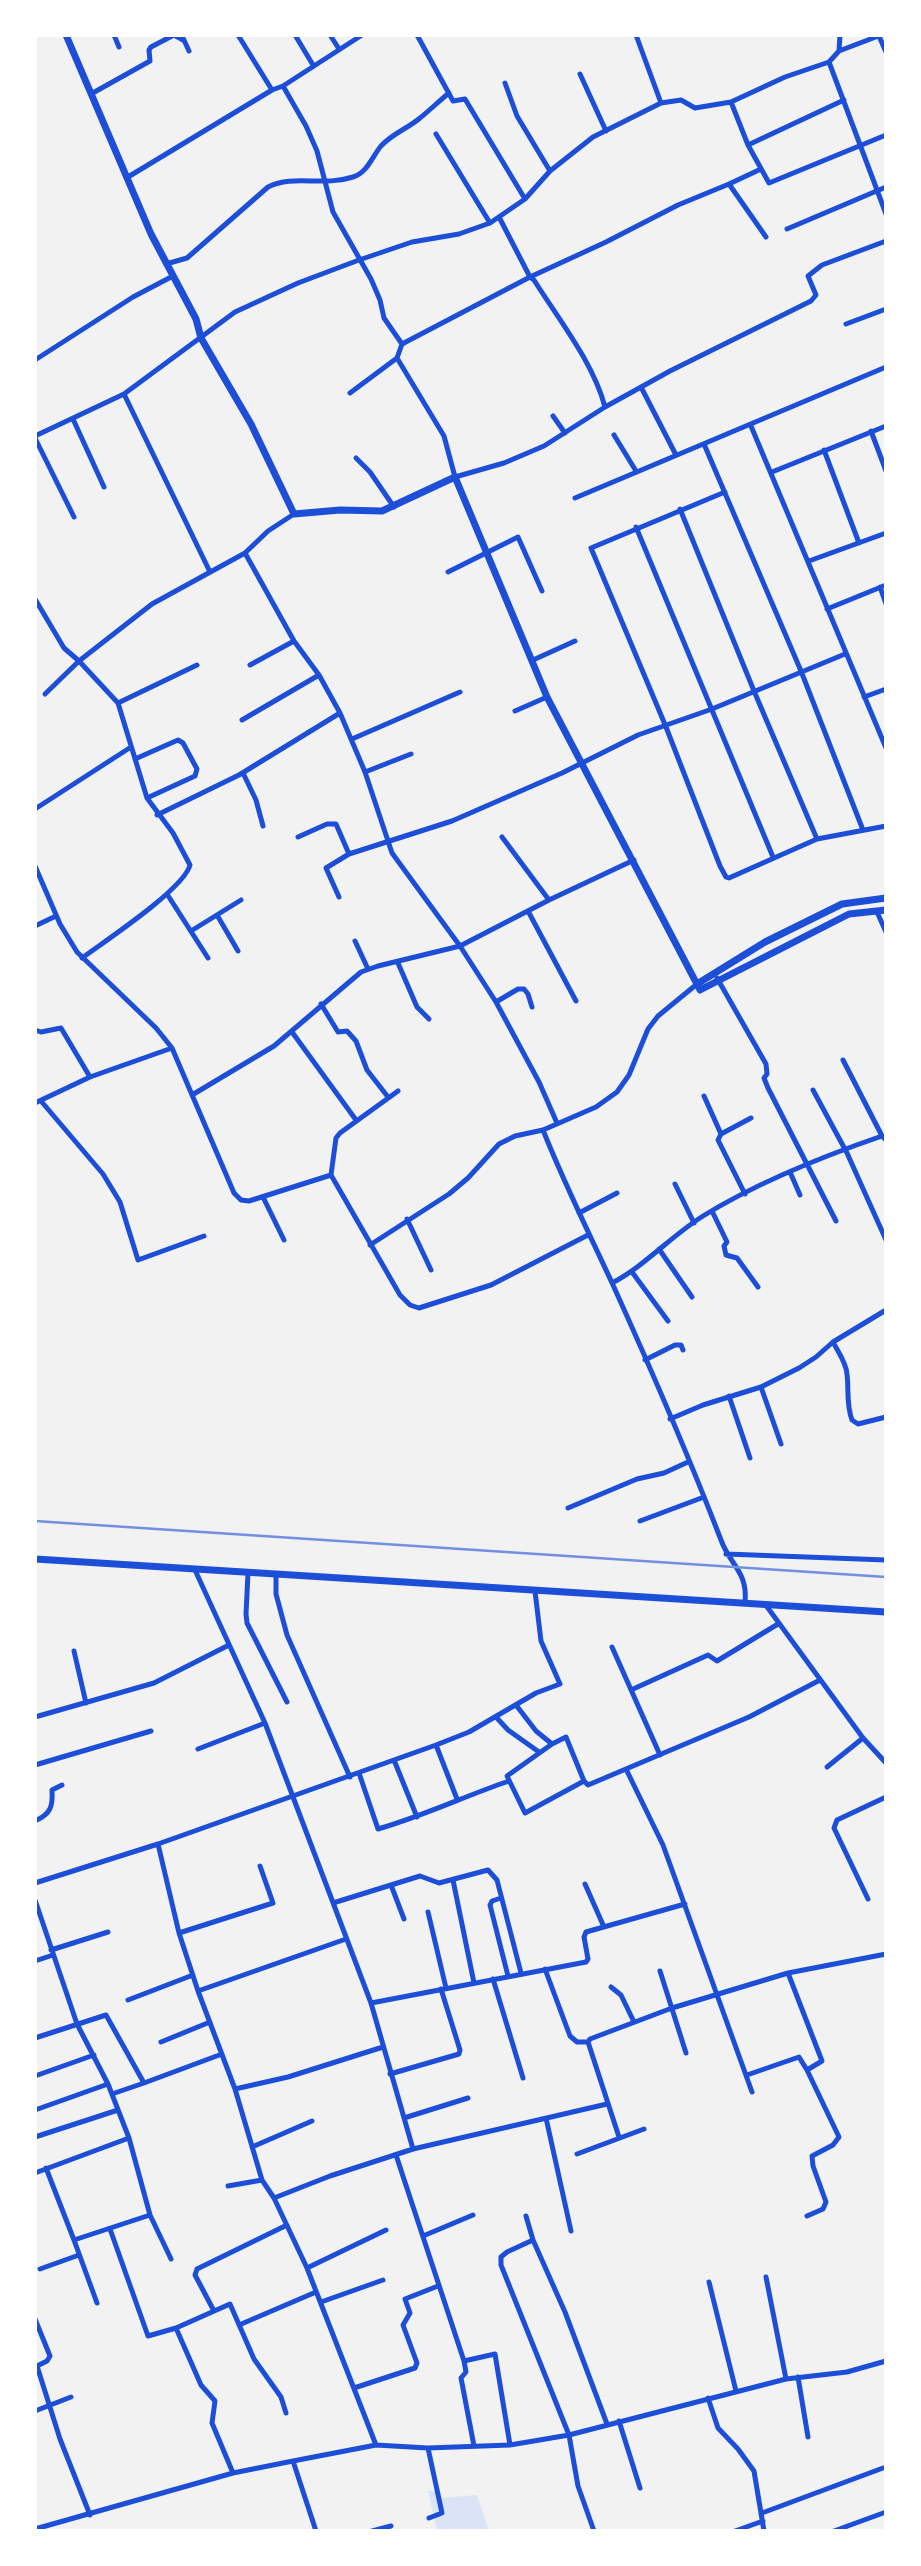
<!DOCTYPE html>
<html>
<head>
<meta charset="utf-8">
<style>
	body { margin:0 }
	#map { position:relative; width:921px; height:2566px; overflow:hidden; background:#f2f2f2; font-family:"Open Sans",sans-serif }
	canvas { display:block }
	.frame { position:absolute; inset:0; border:37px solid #fff; pointer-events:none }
</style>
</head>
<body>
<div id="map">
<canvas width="921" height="2566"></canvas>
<div class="frame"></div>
</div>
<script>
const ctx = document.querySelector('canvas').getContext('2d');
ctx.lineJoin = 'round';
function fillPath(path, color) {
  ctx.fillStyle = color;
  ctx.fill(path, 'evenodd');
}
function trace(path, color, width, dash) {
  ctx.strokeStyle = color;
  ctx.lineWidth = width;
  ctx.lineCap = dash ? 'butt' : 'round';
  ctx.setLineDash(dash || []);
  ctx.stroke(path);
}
const green = new Path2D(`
	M428,2491H435L438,2498L477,2495L489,2531H437Z`);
const minor = new Path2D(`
	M114,35L119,47
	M238,35L272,90
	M295,35L313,65
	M330,35L339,49
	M417,35L453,101L465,99L525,199
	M636,35L661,103
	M879,36L886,52
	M183,38L189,51
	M839,51L840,35
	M829,62L886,214
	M580,74L606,131
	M505,83L517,116L550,171
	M283,86L306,126L317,151L333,212L371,279L380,300L384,318L402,344
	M91,94L150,61L149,50L151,47L174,35L183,40
	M731,102L748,145L769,183L886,135
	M436,134L490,223
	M748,145L844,100
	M128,177L272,90L283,86L362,35
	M729,184L766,237
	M499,217L530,277L534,280C559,320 593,362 605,407
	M787,229L886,187
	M166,264L187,258L268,187C294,174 322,187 353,177C367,173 372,157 381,146C393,133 407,129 420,118C430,110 439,101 449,93
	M846,324L886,309
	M397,358L444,436L455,477L504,463L544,446L605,407L670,371L811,301L816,295L808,276L822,265L886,241
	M35,360L133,297L173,276
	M641,387L676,455
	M350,393L397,358L402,344L530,277L606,242L678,205L729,184L761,169
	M124,394L210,572
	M553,416L565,433
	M73,419L104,487
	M751,426L886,748
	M871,431L886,471
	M614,435L636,471
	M35,436L124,394L235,312L298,283L359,260L412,242L459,234L490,223L525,199L550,171L593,137L661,103L681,100L695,108L731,102L785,77L829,62L839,51L881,35
	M35,438L74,517
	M704,444L801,671L863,830
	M824,450L859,543
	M356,458L370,472L394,507
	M772,472L886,426
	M725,492L591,548L666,727L720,866L726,877L729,878L817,839L886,826
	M575,498L886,367
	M680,509L754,691L817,839
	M294,514L268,531L245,553L294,641L319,675L340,713L365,772L392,853L460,946L496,1002L539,1082L557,1123
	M636,527L773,857
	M809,561L886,533
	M448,572L518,537L542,591
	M880,587L886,604
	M35,599L64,648L79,661L45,694
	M827,609L886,585
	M533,660L575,641
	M250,665L294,641
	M864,697L886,689
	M118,703L197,665
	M515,711L547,697
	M242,720L319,675
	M352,739L460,692
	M135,759L178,740L183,743L197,769L195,776L147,798
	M365,772L411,754
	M243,773L256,800L263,826
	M35,809L131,747
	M157,815L239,775L340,713
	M298,837L327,824H336L349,854
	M502,837L549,900
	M35,866L60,924L77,952L156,1028L172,1048L234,1193L241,1200L249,1201L331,1175L400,1295L410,1305L419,1308L491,1285L588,1235
	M167,894L208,958
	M339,897L326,868L349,854L452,821L562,773L638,735L712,709L845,654
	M528,911L576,1001
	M877,912L886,932
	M217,915L238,951
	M35,926L56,916
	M191,931L241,900
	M355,941L368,969
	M82,958C105,941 184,889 190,865L173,833L147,798L118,703L79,661L152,604L245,553
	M398,963L417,1007L429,1019
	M717,978L766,1064L767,1074L764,1078L768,1088L836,1221
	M496,1002L518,989H524L528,994L532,1007
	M321,1004L338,1032L347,1031L356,1041L367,1070L388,1097
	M35,1030L41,1032L61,1028L90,1077
	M292,1032L356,1120
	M843,1060L882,1136L886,1140
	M813,1090L847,1153L886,1240
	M192,1095L274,1046L361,972L378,966L460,946L549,900L634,860
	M704,1096L721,1134
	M41,1101L103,1174L120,1202L138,1260L204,1236
	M35,1103L90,1077L172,1048
	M543,1130C564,1183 589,1233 613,1285C651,1369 688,1454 721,1540C730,1565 748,1572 745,1602
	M790,1172L800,1195
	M331,1175L336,1138L340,1133L398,1091
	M675,1184L694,1223
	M745,1194L718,1140L721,1134L751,1118
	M263,1197L284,1240
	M712,1211L727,1242L724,1246L726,1255L737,1258L758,1287
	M579,1213L617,1193
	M407,1219L431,1270
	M370,1245L449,1194L468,1178L499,1144L515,1136L543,1130L596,1107L617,1092L629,1075L648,1029L658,1016L697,984
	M659,1249L692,1297
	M632,1272L668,1321
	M612,1283C646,1265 671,1236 703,1216C758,1182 821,1157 882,1136
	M833,1342C838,1352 846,1362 847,1374C849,1390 846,1404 852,1420L858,1424L886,1417
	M645,1360L675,1345H681L683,1350
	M761,1387L781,1444
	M729,1396L750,1458
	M670,1419L703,1405L761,1387L799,1368L816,1357L833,1342L886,1310
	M568,1508L637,1479L664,1473L688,1462
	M640,1521L704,1497
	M726,1554L886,1560
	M195,1570L265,1723L371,2003L413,2149
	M248,1573L246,1614L247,1623L287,1702
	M276,1574V1594L287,1635L350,1777
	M765,1604L863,1738L886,1763
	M612,1647L660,1755
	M74,1651L86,1703
	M631,1690L708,1655L717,1661L778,1624
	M516,1705L536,1731L552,1744L566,1737L584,1781L525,1813L507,1776L552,1744
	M35,1717L154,1683L229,1645
	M496,1717L508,1730L539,1752
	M436,1745L457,1799
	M198,1749L265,1723
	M394,1760L417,1817
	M35,1765L151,1731
	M827,1767L863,1738
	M626,1769L663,1845L752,2092
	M359,1773L378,1829C423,1816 465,1796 509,1781
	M584,1781L588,1785L749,1717L820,1680
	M35,1821C51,1814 53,1806 52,1790L62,1785
	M158,1844L179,1933L198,1991L235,2089L262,2180L274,2198L307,2268L376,2445
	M453,1880L474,1983
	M35,1883L158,1844L436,1745L469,1732L536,1693L560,1684L541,1641L535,1591
	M585,1884L604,1927
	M391,1885L420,1876L439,1883L488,1870L497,1880L521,1973
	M501,1898L492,1901L490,1905L508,1976
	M868,1899L834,1828L837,1820L886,1797
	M35,1900L77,2024L108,2084L129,2138L150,2215L171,2259
	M333,1903L391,1885L404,1919
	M428,1912L446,1988
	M179,1933L273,1903L260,1866
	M51,1950L108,1932
	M35,1961L53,1955
	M545,1969L570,2036L577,2042H588
	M660,1971L686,2053
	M788,1973L822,2061L807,2070L839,2137L833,2145L812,2156L813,2166L826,2202L823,2209L807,2216
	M493,1979L523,2078
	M611,1987L621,1995L634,2022
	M198,1991L346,1939
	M128,2000L193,1975
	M371,2003L586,1962L588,1959L584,1937L586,1932L685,1904
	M35,2038L106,2015L144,2083L222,2054
	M161,2042L210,2022
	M390,2074L459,2054L460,2050L441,1989
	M747,2075L799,2057L807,2070
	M35,2076L94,2055
	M235,2089L288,2077L383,2047
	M112,2094L144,2083
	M35,2110L108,2084
	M404,2118L468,2098
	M546,2118L571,2231
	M35,2137L118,2110
	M619,2137L588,2042L590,2039L672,2008L788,1973L886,1954
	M252,2147L312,2121
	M577,2154L644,2129
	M396,2155L464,2361L466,2372L461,2378L474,2446
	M46,2168L74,2240
	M35,2173L129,2138
	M228,2186L262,2180
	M274,2198L330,2176L413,2149L607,2104
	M526,2216L533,2240
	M110,2229L148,2336L176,2328L230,2304L254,2359L281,2397L286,2413
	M423,2236L473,2215
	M307,2268L386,2230
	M40,2269L79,2255
	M766,2277L786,2379
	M709,2282L736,2391
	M321,2302L383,2280
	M97,2303L74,2240L150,2215
	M214,2311L195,2275L197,2269L287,2225
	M35,2319L50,2356L47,2361L37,2366L60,2439L90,2515
	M239,2325L316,2292
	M176,2328L201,2385L215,2401L212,2423L233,2473
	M464,2361L495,2354L510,2445
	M798,2377L808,2437
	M354,2388L415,2368L417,2363L403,2325L410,2313L405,2299L438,2286
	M708,2398L718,2428L738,2449L754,2471L764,2531
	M35,2411L71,2397
	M619,2421L640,2488
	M428,2448L442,2513L429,2518
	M293,2461L316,2531
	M762,2513L883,2468
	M35,2529L233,2473L293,2461L376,2445L428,2448L510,2445L569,2435L786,2379L847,2372L886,2361
	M372,2531L391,2526
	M594,2531L578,2486L569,2435L501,2265V2257L507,2252L533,2240L565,2312L607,2424
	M735,2531L763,2521
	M834,2531L886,2512`);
const tertiary = new Path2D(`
	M66,35L151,234L196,319L201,338L251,424L294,514L340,510L382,511L455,477L547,697L700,990L849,914L886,910
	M697,984L765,942L842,904L886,898
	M35,1559L886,1612`);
const rail = new Path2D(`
	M35,1521L886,1577`);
fillPath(green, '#dbe4f7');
trace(minor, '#1d4ed8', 5);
trace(tertiary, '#1d4ed8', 7);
trace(rail, '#7290e2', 2.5);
</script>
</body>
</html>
